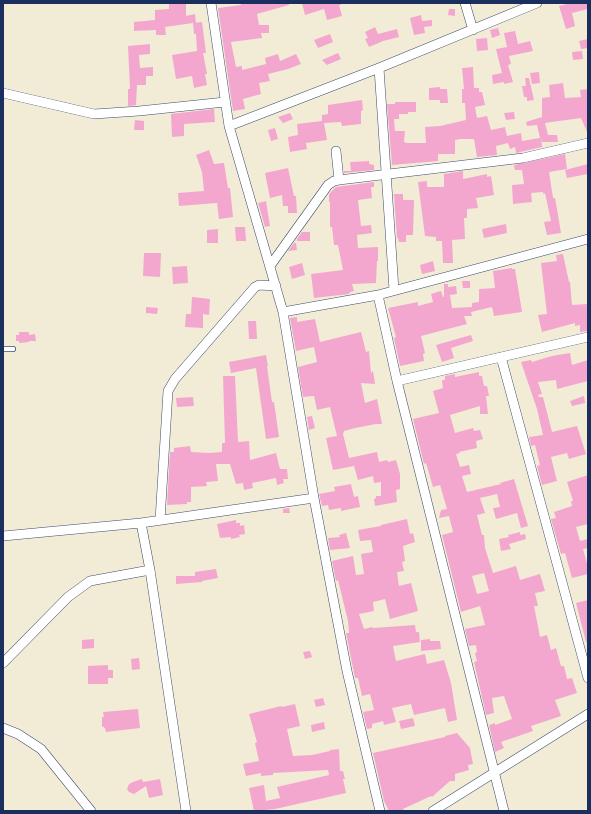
<!DOCTYPE html>
<html>
<head>
<meta charset="utf-8">
<style>
	body { margin:0 }
	#map { position:relative; width:591px; height:814px; overflow:hidden; background:#f2ecd6; font-family:"Old Standard TT",serif }
	canvas { display:block }
	.frame { position:absolute; inset:0; border:4px solid #1b2f5e; pointer-events:none }
</style>
</head>
<body>
<div id="map">
<canvas width="591" height="814"></canvas>
<div class="frame"></div>
</div>
<script>
const ctx = document.querySelector('canvas').getContext('2d');
ctx.lineJoin = 'round';
function fillPath(path, color) {
  ctx.fillStyle = color;
  ctx.fill(path, 'evenodd');
}
function trace(path, color, width, dash) {
  ctx.strokeStyle = color;
  ctx.lineWidth = width;
  ctx.lineCap = dash ? 'butt' : 'round';
  ctx.setLineDash(dash || []);
  ctx.stroke(path);
}
const building = new Path2D(`
	M169,3H186V16L195,14L196,23H194L202,22L206,53H203L207,74H205L207,85L194,88L192,76L176,79L172,55L197,51L196,34H194L193,23L165,27L166,35H156V30L134,31V22L155,20V10L169,9Z
	M245,3H289V5L257,14L259,25H269V33H261L262,38L231,42L236,67L242,66V70L266,64L265,58L278,54L280,61L296,54L301,64L288,69L268,74L270,81L259,83L261,94L243,99L245,109L233,111L218,8L241,5V4Z
	M302,3H340L341,5H339L342,16L327,20L324,9L305,15Z
	M570,3H588V9L572,13L575,26L566,29L559,6Z
	M449,9H455V16L448,15Z
	M421,15L422,21L432,20V26L424,27L425,33L414,35L410,18Z
	M375,27L378,34L397,29L399,37L383,41L369,47L365,39L368,38L365,32Z
	M498,28L500,35L492,38L490,30Z
	M515,31L518,44L530,41L533,51L509,56L511,64L508,65L513,82L504,84V82L493,84L492,75L502,73L496,49L507,47L504,33Z
	M330,34L333,42L318,48L314,40Z
	M487,38L488,50L477,51L476,39Z
	M588,39V48L581,49L579,41Z
	M150,44V54L139,55L140,68L153,67V76H146V85H137L136,105L128,106V89H130L128,46Z
	M582,51L583,59L573,60L572,52Z
	M338,53L341,59L327,65L322,60Z
	M473,67L474,88H479V92H482L485,105L475,107L477,118L487,116L491,130L505,127L507,136L521,133L522,141L540,138L537,125L527,126L526,122L542,117V98L550,97L549,85L563,83L565,98L581,97L580,90L588,89V134L581,118L559,121L545,123L548,135H557L558,142H542L541,138L542,147L516,153L515,147L510,149L508,143L496,146L497,155L477,157L474,139H460L455,140V154H438V161L392,165L387,104H395V102H416V112H408V114H399V119H394L395,131H405L404,142L407,143H426L425,127L440,126L466,120L465,103H462V89H464L462,68Z
	M539,72L540,83L532,84L530,73Z
	M525,78H529L534,100L527,101V97H524L522,86H526Z
	M440,87V89H447L448,103H440V100H429V88Z
	M362,100L363,110L361,111V124L342,126L341,122L324,123L327,140L306,143L307,149L290,152L288,137L298,135L297,124L322,121V115L328,114V105Z
	M214,109L215,122L184,124V136L172,137L171,114Z
	M514,112L515,119L506,120L504,113Z
	M290,113L293,119L283,123L278,117Z
	M135,120L144,121V130H134Z
	M275,128L278,139L271,141L268,130Z
	M209,150L214,164L224,163L228,188H230L233,217L219,219L217,203L179,206L178,193L204,191L202,172L196,155Z
	M565,154L567,169L549,172L553,198H555L558,215L561,233L547,235L544,222L551,221L545,193L543,194V192L531,193L532,202L513,204L512,185L524,184L522,170H515L514,165Z
	M369,161V164L374,165V170L344,173V171H351L350,162Z
	M588,164V174L567,178L565,170Z
	M288,168L294,196H296L297,213H288V206H283L282,195L270,198L265,173Z
	M463,171V179L487,174V177L491,176L494,195L476,198L478,208L467,209V218H464L465,239L452,240L453,263H443L442,241H436V237L425,236L418,182L427,181V187H444V174Z
	M374,182V187H371L372,198L358,200L361,226L371,225L372,233L357,235L358,248L378,247V261H377L376,283L352,284L354,291L350,292L349,294L314,298L311,274L343,270L338,245H334L332,227H330V202H329V194L336,187Z
	M394,194H403V200H414L413,235H406V242H399L398,238H397Z
	M266,201L270,226L265,227L258,203Z
	M506,224L507,233L484,238L482,229Z
	M235,227H245L246,241H236Z
	M218,229V243H207V230Z
	M302,232H310V241H297V239Z
	M294,243H296L297,250L288,251Z
	M144,253H161L160,277L143,276Z
	M563,254L569,282H570L572,305L588,304V331L580,332V325L575,326V323L542,332L538,315L547,314L541,263L557,261L556,255Z
	M433,261L435,271L422,274L420,265Z
	M302,263L305,275L292,279L289,267Z
	M187,266L188,283L173,284L172,267Z
	M512,268V269H515L522,312L494,316L492,307L471,312L472,316H464L467,324L421,336L425,353L423,354L424,361L400,366L394,338L396,337L388,308L418,302V306L433,302L431,294L441,291L443,297H444V284H448V287L456,286L457,294L450,295L452,308L472,307V303L479,302V289L495,288L493,271Z
	M462,281H470V288H463Z
	M192,297L210,299L209,315L203,314V328L185,327L186,314H191Z
	M146,307L158,308L157,314L146,313Z
	M297,317V322L315,319L320,342L361,332L366,352L369,351L371,373L373,371L375,384L361,383L365,403L377,399L382,424H376L355,428L344,431L343,434L349,458L377,452L379,462L387,460L388,462L396,460L400,474V489L396,490L397,502L375,506L374,499L376,498V496H381V482L374,483L373,476L358,480L354,466L333,470L326,438L337,436L330,407L317,410L314,396L303,397L298,367L317,362L314,347L296,351L290,318Z
	M248,321H256L257,339H249Z
	M19,332H29V335L35,334L36,341H29V342L19,343V341H16V335H19Z
	M471,335L473,341L451,348L454,358L442,362L436,345Z
	M570,353L572,365L588,360V381L557,389L556,380L538,382L542,394L538,395L539,397H543L552,432L577,426L586,454L569,459L567,453L551,457L557,481L542,485L537,466L540,465L535,445L531,446L529,437L543,435L537,409L521,362L531,360L532,362L552,356Z
	M266,355L268,366H267L272,402H274L279,437L266,439L256,368L231,373L229,362Z
	M479,372V376H482L484,386H487L489,396H486L488,414H480V406L450,415L455,433L473,428L474,431L480,430L483,439L476,441L477,448L459,452L460,453L456,454L460,467L469,465L471,474L462,476L467,492L501,484L500,483L514,479L528,526L521,528L517,513L496,519L493,508L500,507L497,494L480,498L485,513L477,515L482,535H484L485,548L493,573L516,566L520,580L540,574L545,591L535,593L538,606H534L540,637L547,635L551,650L556,648L561,666H564L567,679L572,678L577,693L555,700L561,716L531,726L533,731L501,742L504,748L495,752L489,725L495,723V725L512,719L504,696L492,698L494,713L486,715L474,662L477,661L475,653L477,652L476,645L469,646L465,629L485,625L480,606L461,612L442,535L453,532L449,516L439,518L441,510L447,509L440,485L433,487L426,463L424,464L413,419L439,413L433,391L443,388L442,380H445V376L455,374V377ZM484,573L489,591L477,594L472,576Z
	M223,376H235L238,442L249,441L250,460L276,453L280,469H287L288,479H283L284,483L277,485L276,478L252,483L253,488L244,490L243,483L236,484L230,464H216L218,481L206,482L207,486L191,487V502H187V504L167,505L170,452H174V448L190,446L191,452L209,453L222,452V443H225Z
	M584,396L585,403L572,406L570,401Z
	M193,397L194,406L177,407L176,398Z
	M312,416L315,428L309,430L307,417Z
	M588,475V524L576,527L580,541L588,539V548L583,549L588,567V574L572,578L565,553L561,554L551,519L556,518L554,512L572,506L571,501H573L567,482Z
	M351,484L354,497L358,496L360,507L341,511V508L329,510L328,505L322,506L319,494L335,491L334,487Z
	M289,508L290,513H283V509Z
	M407,519L410,534L413,533L415,542L403,546L405,561L402,562L404,571L397,572L399,586L411,583L418,611L390,619L385,599L373,602L374,611L359,614L364,629L372,627L373,628L415,625L416,632H419L420,642L393,646L396,661L425,654L427,664L444,660L451,683L457,720L448,722L445,708L414,715L411,704L392,708L396,722L384,725L383,721L372,724V728L367,729L363,712L374,710L370,694L362,696L358,678H355L346,633H349L348,621L338,580L336,581L332,561L353,556L356,575L364,574L361,554L373,552L371,540L360,541L358,530L381,526V525Z
	M236,520V523H240V526L244,525L245,534L239,535L240,537L231,539V537L220,538L217,524Z
	M520,532V535L525,534L526,539L509,544L511,549L501,551L499,539L509,537L508,535Z
	M346,533L350,548L330,550L328,538L340,537L339,535Z
	M216,569L218,578L202,581V582L176,584V576H195V572Z
	M588,600V641L586,642L576,603Z
	M94,639V648L82,649V640Z
	M430,639V641H440L441,649L421,651V640Z
	M310,651L312,657L305,659L303,652Z
	M139,658L140,669L132,670L131,659Z
	M108,665V670H113V678H108V684H88V666Z
	M323,698L325,705L316,707L314,700Z
	M295,704L300,726L287,729L293,756L312,755L330,751V750L339,749L340,771H343L345,779H343L346,793L275,809L254,811L249,788L264,785L266,801L280,798L277,787L329,775L328,770L273,773V775L261,776V773L246,776L243,764L259,761L255,743L257,742L249,714L281,706L282,707Z
	M138,709L140,728L106,732L105,728L102,726V717H104L103,712Z
	M413,718L415,726L401,729L399,721Z
	M324,722L325,729L312,732L311,725Z
	M457,733L470,748L473,764L468,765L469,770L455,774V781H450L432,797L431,796L403,809L404,811H389L384,801L373,753L445,737V736Z
	M142,779L143,782L160,779L163,795L149,798L146,786L134,794L129,792L127,789L129,784L133,782Z`);
const lane = new Path2D(`
	M3,349H13`);
const street = new Path2D(`
	M211,3L229,126L283,312L314,498L347,671L380,811
	M465,3L473,30
	M379,68L394,290
	M3,93L94,114L139,111L225,102
	M229,126L379,68L537,3
	M339,180L523,158L588,143
	M270,266L328,185L334,181L339,180L336,151
	M378,295L397,381L504,811
	M283,312L378,295L588,239
	M501,357L588,678
	M397,381L588,337
	M160,520L168,391L175,379L255,287L259,285L276,286
	M141,523L150,570L186,811
	M3,536L141,523L314,498
	M3,663L68,597L90,581L150,570
	M3,728L18,734L41,749L91,811
	M433,811L588,714`);
fillPath(building, '#f3a7cf');
trace(lane, '#3b4b70', 6);
trace(street, '#3b4b70', 10);
trace(lane, '#fff', 4.5);
trace(street, '#fff', 9);
</script>
</body>
</html>
